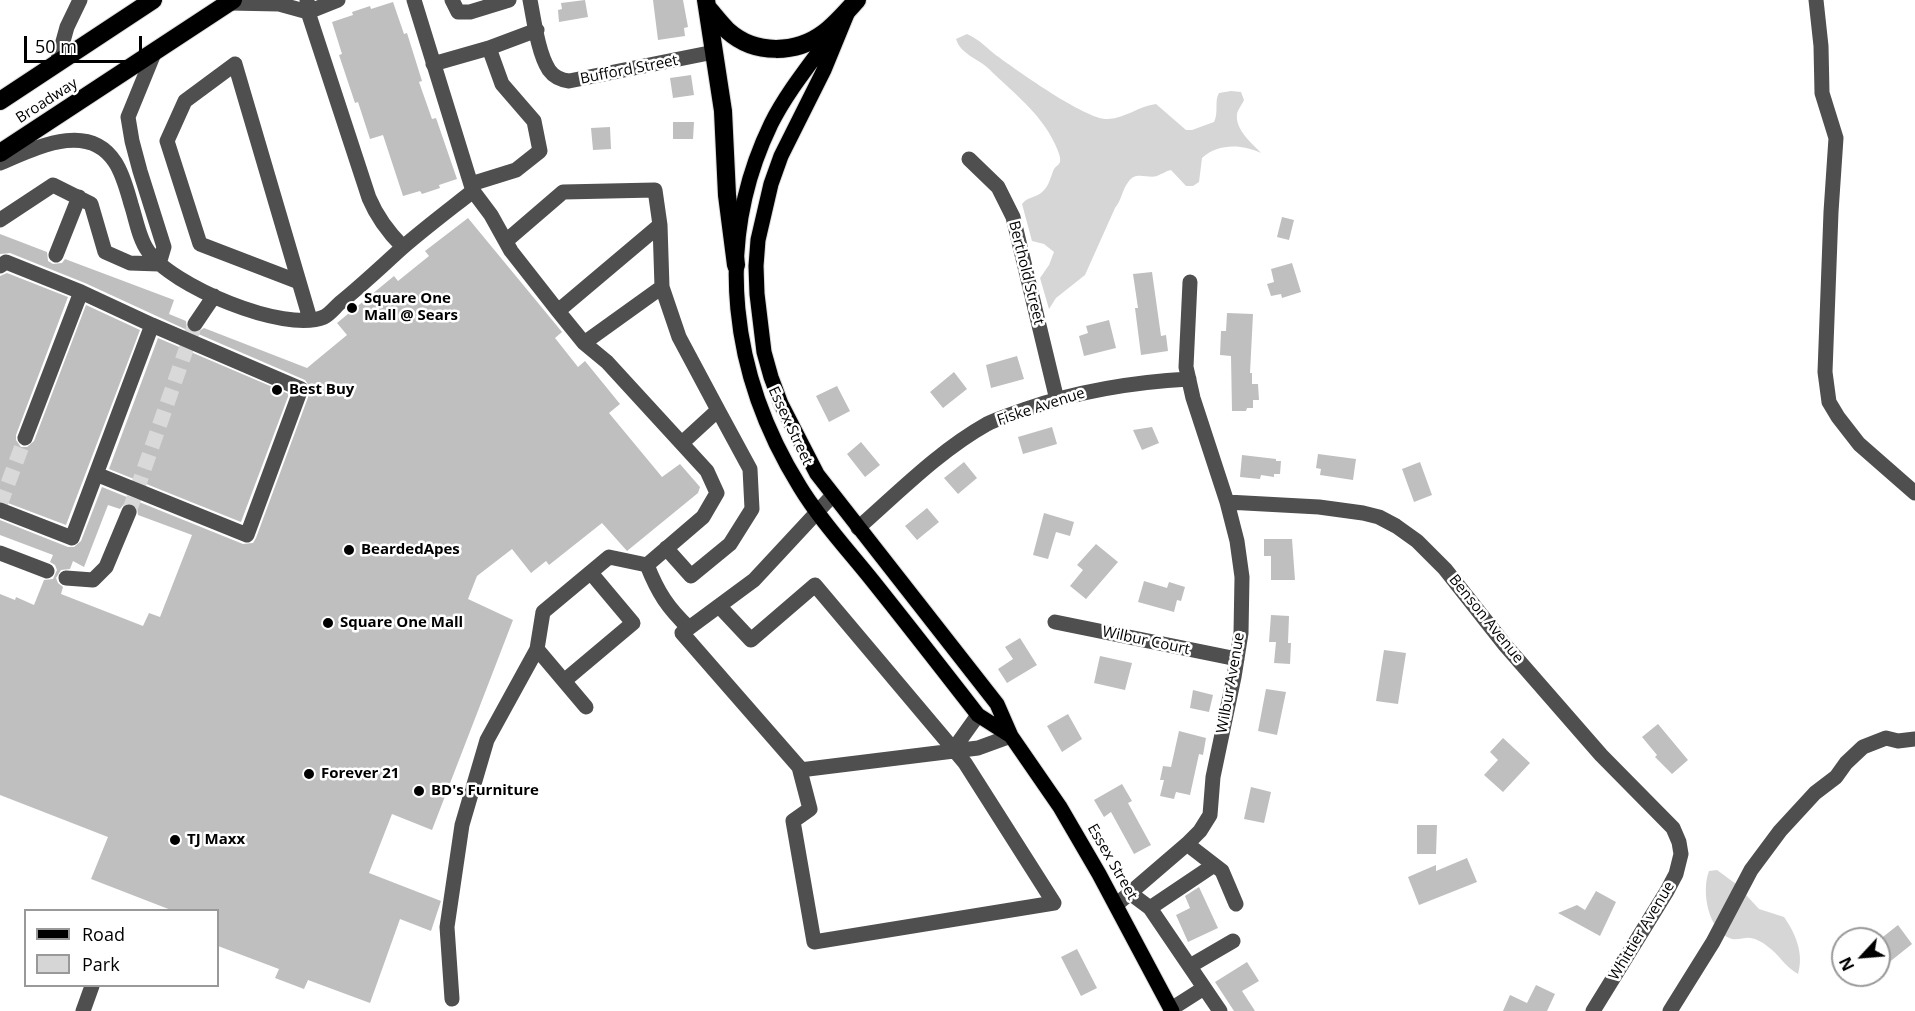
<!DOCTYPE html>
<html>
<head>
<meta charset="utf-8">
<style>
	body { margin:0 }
	#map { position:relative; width:1915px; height:1011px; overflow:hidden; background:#fff; font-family:"Open Sans",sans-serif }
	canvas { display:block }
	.legend { position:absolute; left:24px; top:909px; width:195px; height:78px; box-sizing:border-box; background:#fff; border:2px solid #999; margin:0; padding:8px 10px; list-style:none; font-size:18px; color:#000 }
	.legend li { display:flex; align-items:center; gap:12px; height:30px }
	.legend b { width:30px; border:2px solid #999 }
	.north { position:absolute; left:1831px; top:927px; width:60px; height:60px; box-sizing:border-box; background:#fff; border:2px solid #999; border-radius:50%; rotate:244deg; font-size:16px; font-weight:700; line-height:24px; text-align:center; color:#000 }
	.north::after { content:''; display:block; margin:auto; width:21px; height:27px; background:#000; clip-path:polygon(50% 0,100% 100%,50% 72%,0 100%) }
	.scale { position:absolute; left:24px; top:36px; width:118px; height:27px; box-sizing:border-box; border:3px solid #000; border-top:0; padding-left:8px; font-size:18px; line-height:21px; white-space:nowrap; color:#000; -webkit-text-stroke:4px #fff; paint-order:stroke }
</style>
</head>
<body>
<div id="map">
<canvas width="1915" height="1011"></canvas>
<ul class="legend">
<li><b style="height:8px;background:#000"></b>Road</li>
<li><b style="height:16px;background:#d6d6d6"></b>Park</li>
</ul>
<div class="north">N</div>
<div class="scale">50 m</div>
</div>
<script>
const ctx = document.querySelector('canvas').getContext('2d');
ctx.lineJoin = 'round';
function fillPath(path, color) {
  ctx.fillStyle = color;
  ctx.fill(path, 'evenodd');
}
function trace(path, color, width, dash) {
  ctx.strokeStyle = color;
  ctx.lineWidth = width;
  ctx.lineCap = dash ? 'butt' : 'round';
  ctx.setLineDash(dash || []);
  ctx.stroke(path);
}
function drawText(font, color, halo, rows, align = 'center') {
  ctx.font = font + ' "Open Sans",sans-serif';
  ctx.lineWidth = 5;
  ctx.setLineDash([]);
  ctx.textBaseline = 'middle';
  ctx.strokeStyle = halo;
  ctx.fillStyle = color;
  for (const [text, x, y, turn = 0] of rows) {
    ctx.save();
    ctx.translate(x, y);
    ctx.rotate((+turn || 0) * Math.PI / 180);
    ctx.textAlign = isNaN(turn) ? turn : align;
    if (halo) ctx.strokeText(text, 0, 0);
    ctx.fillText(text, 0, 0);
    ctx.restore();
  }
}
const green = new Path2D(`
	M967,34C981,40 988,50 1000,58C1019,72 1088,121 1108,119C1126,118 1139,106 1156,104L1186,130H1192L1214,122C1219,112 1214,101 1219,93L1231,91L1241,92L1244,100C1242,105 1238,109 1237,114C1235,130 1252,143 1261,153C1242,144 1218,143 1202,158L1199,182L1193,186H1186L1171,170C1166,171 1162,174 1157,176C1148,179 1136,171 1129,181C1122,189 1122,200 1115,208L1085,275L1056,298L1049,309L1040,278L1049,265L1054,252L1044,244L1032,241L1022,204C1027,197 1035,198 1041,193C1049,187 1050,178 1054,169C1056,166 1059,165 1060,162C1061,156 1057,149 1055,144C1040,112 1013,93 989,69C978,58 961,55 956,39Z
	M1717,870L1736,884L1759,909L1784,917C1796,934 1804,954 1798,974C1785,967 1779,954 1767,946C1762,942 1753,937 1746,938C1741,938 1738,940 1732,939C1708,932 1701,891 1709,871Z`);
const building = new Path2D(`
	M585,0L588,17L559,22L558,10L562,9L561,3Z
	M653,0H683L688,27L684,28L685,36L658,40Z
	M393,2L404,34L407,33L422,81L419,82L432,119L436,118L457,179L439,185L440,188L422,194L420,191L403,196L383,135L370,139L358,102L355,103L339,55L342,54L332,22L353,15L352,12L370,6L371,9Z
	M691,75L694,95L673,98L670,78Z
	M673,122H694L693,139H673Z
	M610,127L611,149L593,150L591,128Z
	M1282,217L1294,220L1289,240L1277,237Z
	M468,218L562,332L555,338L578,367L585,361L620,404L609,413L662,477L680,464L700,487L698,493L627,551L602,523L549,565L546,561L531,573L512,549L477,576L468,599L513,620L432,830L392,814L369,873L441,901L431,931L400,919L370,1003L308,980L304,989L275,978L279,969L218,946V910H171L91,879L108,837L0,795V594L15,600L16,597L34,605L44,580L53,579L57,570L55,565L50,562L53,555L0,535V520L68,547H74L81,541L102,487L243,544L253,543L256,538L310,392V387L305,380L196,333L204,328L307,368L347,335L337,323L394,276L398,281L429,256L425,251ZM128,502L137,507L138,515L192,535L160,617L149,613L143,626L61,594L63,587L58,583L56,578L61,570L70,569L73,561L84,567L108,505L120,509L124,504Z
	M0,234L47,252L48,261L53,264L62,263L65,259L174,300L169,314L186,321L187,330L85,283L10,253L0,254Z
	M1292,263L1301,292L1282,298L1281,294L1271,296L1267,284L1274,282L1271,269Z
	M1152,272L1161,336L1166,335L1168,351L1141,355L1135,308H1138L1133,274Z
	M7,273L68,297L16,435V440L21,447H27L34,441L86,305L140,330L66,525L0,500V276Z
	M1227,313L1253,314L1250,373H1252V384H1258L1259,400H1253V408H1247L1246,411H1232L1231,356L1220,355L1221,331H1226Z
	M1109,320L1116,348L1084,356L1079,336L1088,333L1086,326Z
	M158,338L289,394L241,522L109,469Z
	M1017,356L1024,379L991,388L986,365Z
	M954,372L967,389L943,408L930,392Z
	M837,386L850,411L829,422L816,396Z
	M1052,427L1057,444L1023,454L1018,437Z
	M1152,427L1159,443L1142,450L1133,430Z
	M861,442L880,465L865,477L847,454Z
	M1318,454L1356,459L1353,480L1320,475L1321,469L1316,468Z
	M1242,455L1276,459V461H1281L1280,474H1274V477L1261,475L1260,479L1240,477Z
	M964,462L977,478L958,494L944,478Z
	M1420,462L1432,495L1414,502L1402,469Z
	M927,508L939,522L917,540L905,526Z
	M1044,513L1074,522L1070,536L1056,532L1048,559L1033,555Z
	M1264,539H1292L1295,580H1271V556H1264Z
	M1096,544L1118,562L1086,599L1070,586L1083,570L1077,565Z
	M1144,581L1167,588L1169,582L1185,587L1181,601L1177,600L1174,612L1138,602Z
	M1271,615L1289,616L1288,643H1291L1290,664L1274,663L1276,642H1269Z
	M1020,638L1037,665L1007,683L998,669L1013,659L1005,647Z
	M1384,650L1406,653L1398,704L1376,701Z
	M1100,656L1132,663L1125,690L1094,683Z
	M1266,689L1286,692L1277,735L1258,731Z
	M1193,690L1213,695L1209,712L1190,708Z
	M1068,714L1082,739L1062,752L1047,726Z
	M1658,724L1688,760L1672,774L1655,757L1657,755L1642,737Z
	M1179,731L1206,738L1203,755L1199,754L1190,795L1176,792L1174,799L1160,796L1164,780H1160L1163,766L1171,767Z
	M1503,738L1530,763L1503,792L1484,775L1498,760L1490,752Z
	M1122,784L1132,801L1128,803L1151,845L1134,854L1111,812L1104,817L1094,800Z
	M1251,787L1271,792L1264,823L1244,819Z
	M1417,825H1437L1436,854H1417Z
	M1467,858L1477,882L1419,905L1408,877L1436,865V871Z
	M1199,887L1218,928L1188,942L1176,915L1190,908L1185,896Z
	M1596,891L1616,902L1600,936L1558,913L1577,905L1585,910Z
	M1898,925L1912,944L1887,964L1884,961L1879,965V940Z
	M1077,949L1097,988L1081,996L1061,957Z
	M1247,962L1259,981L1242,991L1255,1011H1234L1215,982Z
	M1536,985L1555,994L1547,1011H1503L1510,995L1527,1003Z`);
const minorTunnel = new Path2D(`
	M0,505L25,438
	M129,512L195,324`);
const minor = new Path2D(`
	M307,0L308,12L369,198C377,217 388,232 403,247
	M414,0L473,191L491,215L511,251L558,311L584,343L607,362L707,471L717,493L703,517L647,565
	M452,0L458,12H470L509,0
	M530,0C534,20 538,53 549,70C554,77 561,80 569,81L714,52
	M1816,0L1821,46L1822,93L1836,138L1831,212L1825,372L1829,402L1838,417L1859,444L1915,493
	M229,3L279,4L308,12L338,0
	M489,48L537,30
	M155,51L128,117L132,141L140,171L164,247L159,264
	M57,63L67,27L80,0
	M433,64L489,48L502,84L534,121L540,151L516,170L471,184
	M969,159L998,187L1013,217L1057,400
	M0,163C34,149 88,120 115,162C123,174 127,190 131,204C136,219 139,239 148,251C170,285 285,334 324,317C330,314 336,306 341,302C362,285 382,266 402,248C425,228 449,210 473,191
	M0,220L53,185L91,204L105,252L130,263L159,264
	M660,225L662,287
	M506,241L563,192L655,190L660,225L558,311
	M56,255L79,197
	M0,266L6,262L81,292L152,325L72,538L0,510
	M299,282L200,244L167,141L185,101L235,64L310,319
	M195,324L214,296
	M584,343L662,287L679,337L718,410L682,443
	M25,438L81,292
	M96,474L247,535L301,389L152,325
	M1227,502L1319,507L1363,513L1379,517L1396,526L1417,541L1445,569L1505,645L1601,755L1673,828L1679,842L1681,854L1676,874L1667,891L1593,1011
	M858,528C899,492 939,451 987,424C999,418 1013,414 1026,409C1079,391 1133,382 1189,379
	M666,548L691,576L730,544L752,509L750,469L718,410
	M0,553L47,571
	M647,565C658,593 668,608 689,628L754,580L833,495
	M66,578L93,580L106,567L129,512
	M1055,622L1237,659
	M682,633L799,767L810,809L793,821L814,942L1054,903L965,763L815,585L751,640L720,607
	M537,649L586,707
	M564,681L633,623L591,573
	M953,750L978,715
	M800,770L978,748L1011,736
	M1187,844L1222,871L1236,904
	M1130,893L1150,908L1214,865
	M1116,905L1187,844L1200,831L1210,815L1213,777L1234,677L1241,633L1242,577L1237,541L1227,502L1193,398L1186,367L1190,282
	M1150,908L1220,1011
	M1190,966L1233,941
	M452,999L447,927L462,825L487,740L537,649L543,612L609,557L647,565
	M1171,1009L1204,988
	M83,1011L92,986
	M1670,1011L1713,942L1751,870L1780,831L1815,793L1836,777L1846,763L1863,747L1886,738L1898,741L1915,739`);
const major = new Path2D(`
	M847,14L824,70L781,156L771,184L758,240L756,266L757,294L764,352L771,377L781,404L817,474L997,704L1011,736L1060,807L1099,874L1172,1011
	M832,34C811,63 787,92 771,124C713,244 731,376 800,487C820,520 848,550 872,580C908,625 943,670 978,715L1011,736`);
const highway = new Path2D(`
	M706,0L723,111L727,195L736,265
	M707,7C714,15 721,24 728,31C755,55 796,54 824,33C836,24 847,11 857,0
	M0,101L153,0
	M0,153L233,0`);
const markers = [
	[352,308,6,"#000"],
	[277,390,6,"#000"],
	[349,550,6,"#000"],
	[328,623,6,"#000"],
	[309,774,6,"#000"],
	[419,791,6,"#000"],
	[175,840,6,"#000"]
];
const streetNames = [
	["Bufford Street",629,70,-11],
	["Broadway",47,101,-33],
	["Berthold Street",1026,273,76],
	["Fiske Avenue",1041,407,-18],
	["Essex Street",790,426,65],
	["Benson Avenue",1486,619,51],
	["Wilbur Court",1146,641,12],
	["Wilbur Avenue",1231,683,-80],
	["Essex Street",1112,862,60],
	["Whittier Avenue",1642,931,-59]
];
const poiNames = [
	["Square One",364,299],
	["Mall @ Sears",364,316],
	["Best Buy",289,390],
	["BeardedApes",361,550],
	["Square One Mall",340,623],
	["Forever 21",321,774],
	["BD's Furniture",431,791],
	["TJ Maxx",187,840]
];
fillPath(green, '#d6d6d6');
fillPath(building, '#bfbfbf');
trace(minorTunnel, '#d9d9d9', 15, [15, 8]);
trace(major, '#dbdbdb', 17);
trace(highway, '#dbdbdb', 20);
trace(minor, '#4f4f4f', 15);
trace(major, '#000', 15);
trace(highway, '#000', 18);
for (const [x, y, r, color] of markers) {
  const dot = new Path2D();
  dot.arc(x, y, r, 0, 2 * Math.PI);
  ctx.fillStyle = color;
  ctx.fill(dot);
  trace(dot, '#fff', 2);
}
drawText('15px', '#000', '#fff', streetNames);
drawText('bold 15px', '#000', '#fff', poiNames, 'left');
</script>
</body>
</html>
